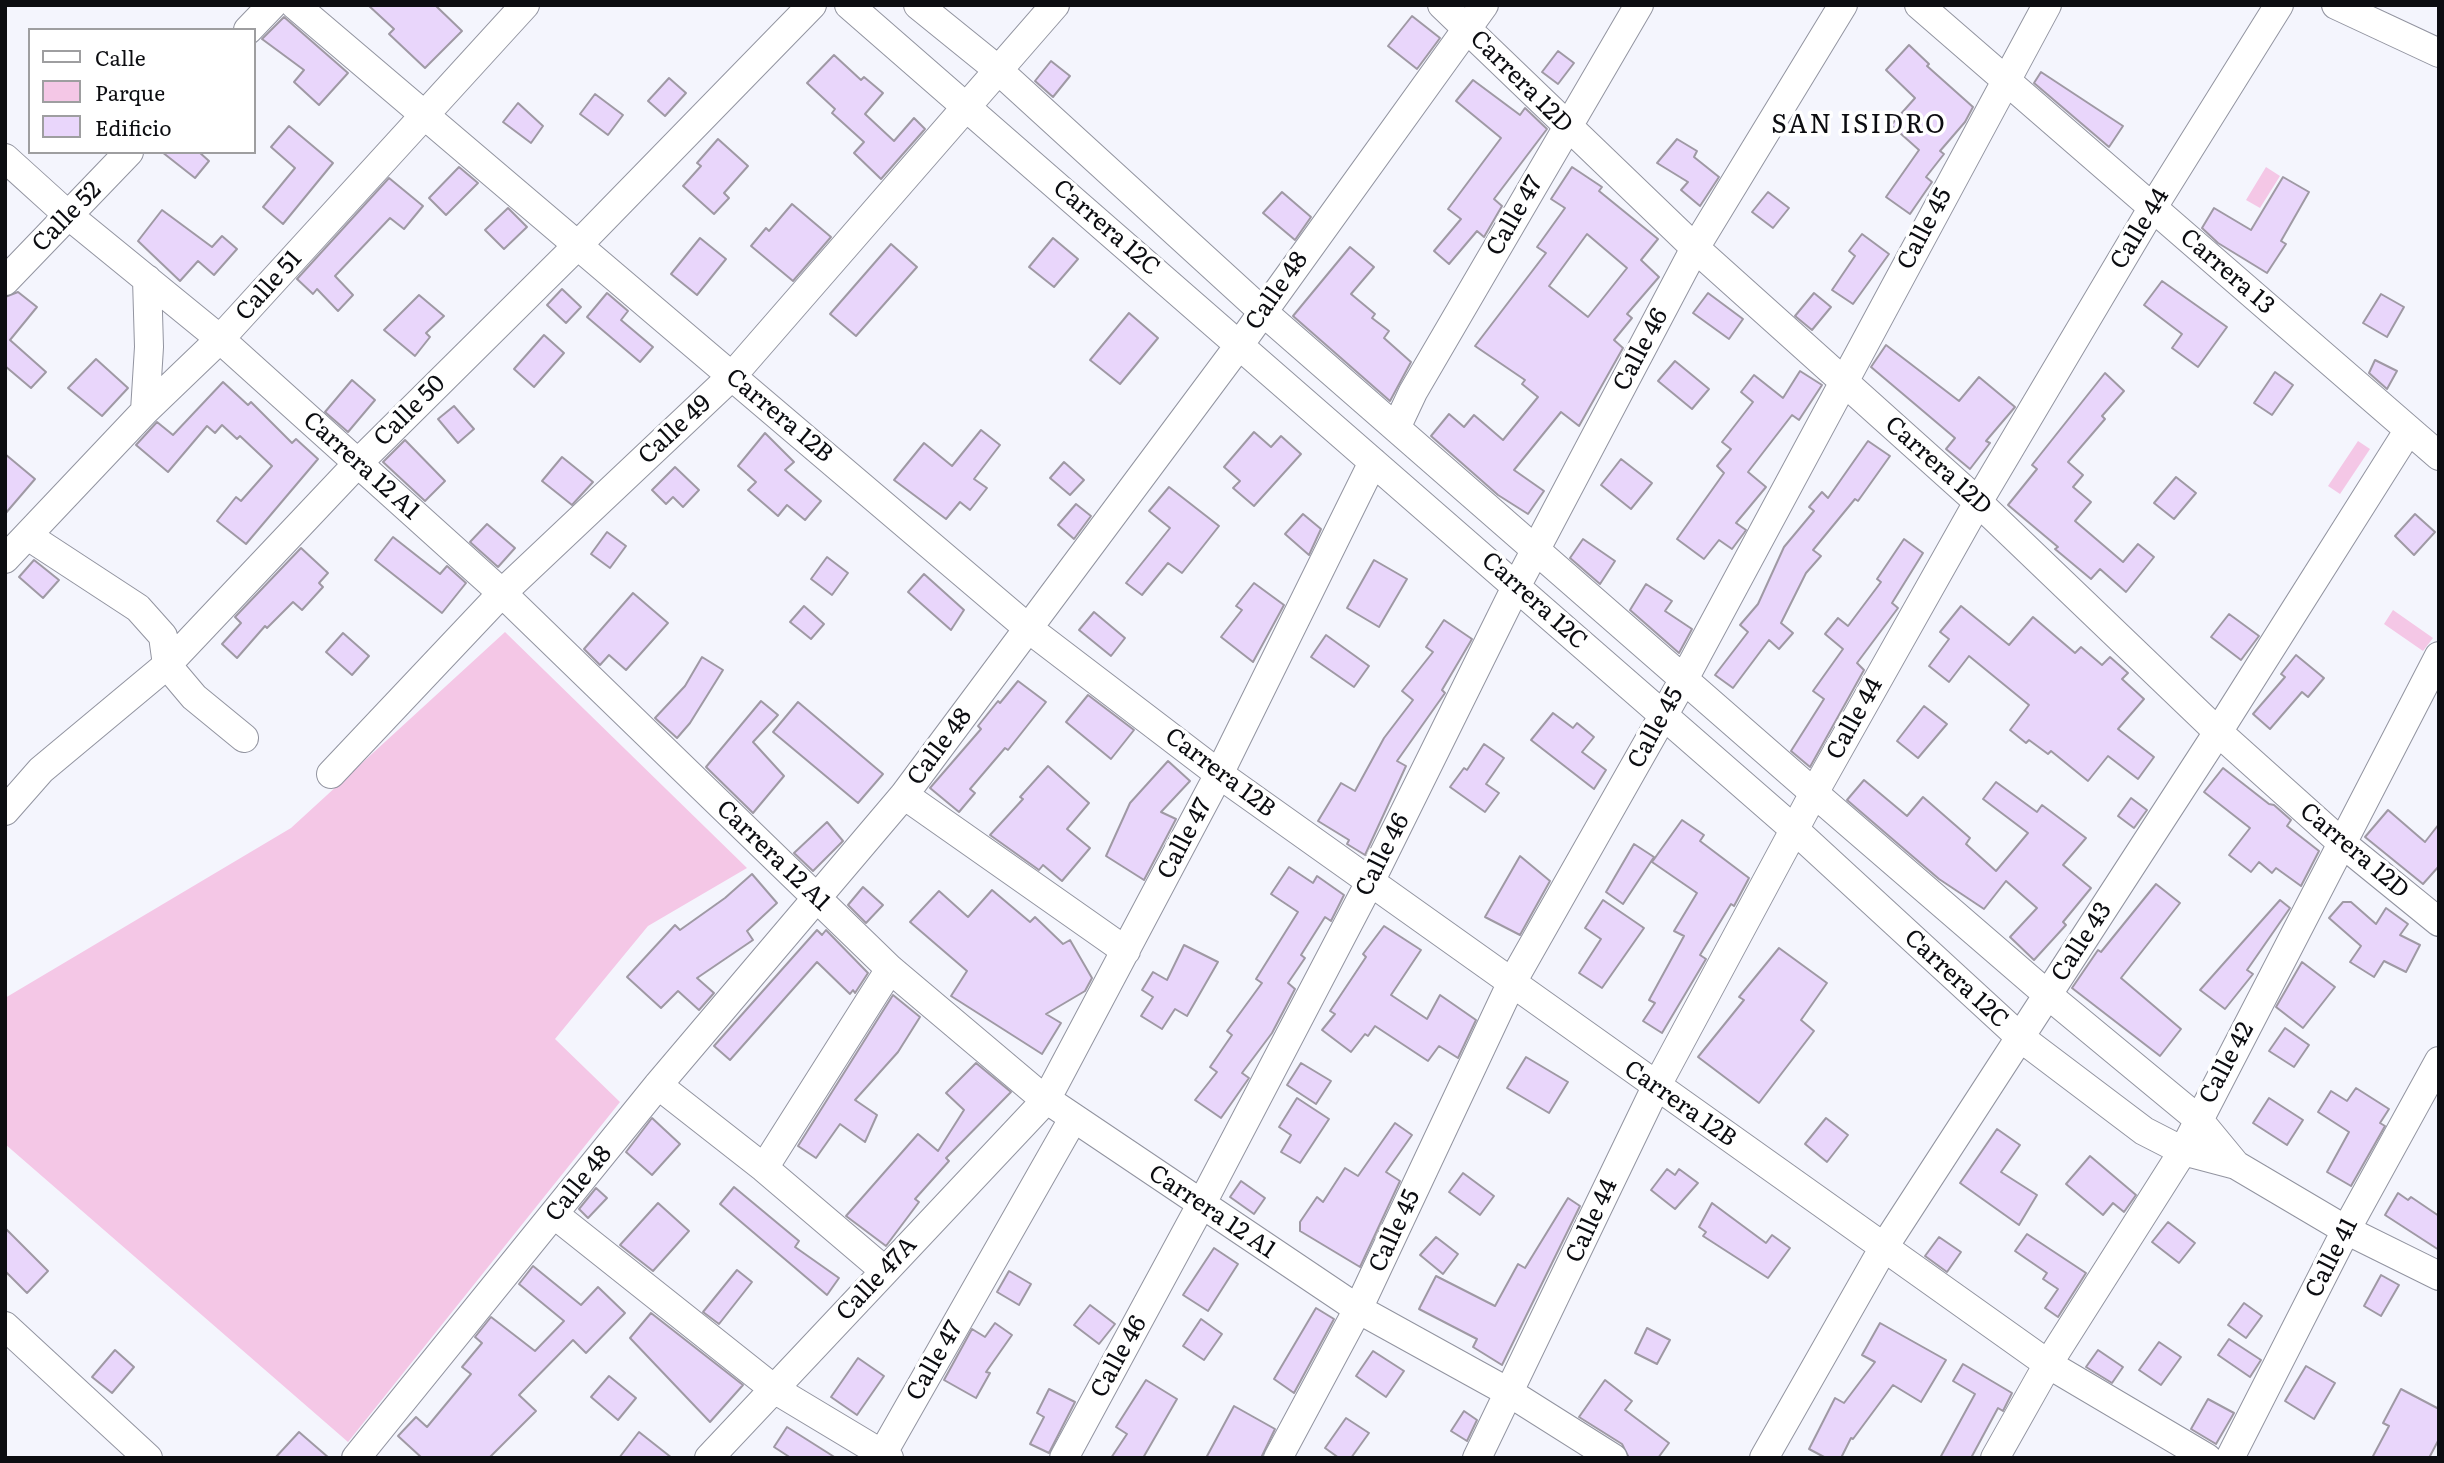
<!DOCTYPE html>
<html>
<head>
<meta charset="utf-8">
<style>
	body { margin:0 }
	#map { position:relative; width:2444px; height:1463px; overflow:hidden; background:#f4f5fd; font-family:Literata,serif }
	canvas { display:block }
	.frame { position:absolute; inset:0; border:7px solid #0c0d11; pointer-events:none }
	.legend { position:absolute; left:28px; top:28px; width:228px; height:126px; box-sizing:border-box; background:#fff; border:2px solid #9e9ea0; margin:0; padding:9px 12px; list-style:none; font-size:21px; color:#0c0d11 }
	.legend li { display:flex; align-items:center; gap:14px; height:35px }
	.legend b { width:35px; border:2px solid #9e9ea0 }
</style>
</head>
<body>
<div id="map">
<canvas width="2444" height="1463"></canvas>
<div class="frame"></div>
<ul class="legend">
<li><b style="height:9px;background:#fff"></b>Calle</li>
<li><b style="height:19px;background:#f4c7e6"></b>Parque</li>
<li><b style="height:19px;background:#e9d6fb"></b>Edificio</li>
</ul>
</div>
<script>
const ctx = document.querySelector('canvas').getContext('2d');
ctx.lineJoin = 'round';
function fillPath(path, color) {
  ctx.fillStyle = color;
  ctx.fill(path, 'evenodd');
}
function trace(path, color, width, dash) {
  ctx.strokeStyle = color;
  ctx.lineWidth = width;
  ctx.lineCap = dash ? 'butt' : 'round';
  ctx.setLineDash(dash || []);
  ctx.stroke(path);
}
function drawText(font, color, halo, rows, align = 'center') {
  ctx.font = font + ' Literata,serif';
  ctx.lineWidth = 7;
  ctx.setLineDash([]);
  ctx.textBaseline = 'middle';
  ctx.strokeStyle = halo;
  ctx.fillStyle = color;
  for (const [text, x, y, turn = 0] of rows) {
    ctx.save();
    ctx.translate(x, y);
    ctx.rotate((+turn || 0) * Math.PI / 180);
    ctx.textAlign = isNaN(turn) ? turn : align;
    if (halo) ctx.strokeText(text, 0, 0);
    ctx.fillText(text, 0, 0);
    ctx.restore();
  }
}
const green = new Path2D(`
	M2266,167L2280,176L2260,208L2246,200Z
	M2358,441L2370,449L2340,494L2328,486Z
	M2393,610L2433,638L2423,651L2384,624Z
	M505,632L747,868L648,926L555,1039L620,1102L348,1442L5,1144V998L291,828Z`);
const building = new Path2D(`
	M368,5H435L462,31L425,68L389,34L394,29Z
	M1412,16L1440,38L1417,69L1388,46Z
	M284,17L348,73L319,105L294,82L304,70L262,39Z
	M1909,45L1929,64L1927,66L1973,107L1965,122L1940,151L1944,154L1926,177L1932,182L1910,214L1886,197L1919,150L1891,125L1915,98L1886,70Z
	M1558,51L1574,63L1558,84L1542,72Z
	M834,55L861,80L864,77L883,93L865,114L894,141L914,118L925,129L881,179L854,153L864,142L832,113L835,109L807,83Z
	M1051,61L1070,76L1053,97L1035,81Z
	M2041,72L2123,126L2109,147L2034,83Z
	M669,78L686,93L665,116L648,101Z
	M1473,80L1520,115L1525,108L1547,129L1494,199L1502,206L1484,237L1477,231L1449,264L1434,251L1461,219L1448,209L1501,138L1456,101Z
	M595,94L623,115L608,135L580,114Z
	M518,103L543,126L531,143L503,122Z
	M289,126L333,163L283,224L263,207L295,168L271,147Z
	M718,139L748,166L724,193L729,198L714,214L683,186L701,166L697,163Z
	M1677,139L1697,151L1694,157L1719,177L1700,206L1681,190L1688,182L1657,163Z
	M162,152H199L209,161L195,178Z
	M459,167L478,183L446,215L429,198Z
	M1572,167L1602,187L1599,191L1658,239L1641,260L1659,277L1627,314L1632,318L1614,340L1623,348L1579,426L1561,412L1514,470L1544,491L1528,514L1498,495L1431,436L1449,414L1464,427L1474,415L1503,440L1538,397L1522,384L1525,380L1475,346L1546,253L1537,247L1565,208L1551,199ZM1587,234L1627,268L1588,317L1549,286Z
	M2283,177L2309,192L2281,241L2286,244L2267,273L2218,243L2202,228L2214,208L2251,230Z
	M389,178L423,206L404,229L390,218L335,276L353,295L338,311L317,289L313,294L297,279Z
	M1282,192L1311,217L1295,240L1263,213Z
	M1768,192L1789,208L1773,228L1752,212Z
	M792,204L831,237L793,281L751,246L766,228L769,231Z
	M508,208L527,227L504,249L485,230Z
	M162,210L212,247L222,236L237,249L214,275L198,261L180,281L138,241Z
	M1862,234L1889,254L1853,304L1832,290L1855,256L1849,251Z
	M700,238L726,259L697,295L671,274Z
	M1053,238L1078,259L1054,287L1029,267Z
	M891,244L917,267L856,336L830,314Z
	M1350,247L1374,267L1351,294L1375,314L1372,318L1389,331L1384,338L1411,362L1390,401L1293,316Z
	M2162,281L2227,327L2198,367L2172,348L2182,334L2144,305Z
	M562,289L581,307L566,323L547,305Z
	M18,292L37,307L10,340L46,372L31,388L5,366V297Z
	M607,293L628,311L621,320L653,347L640,362L587,317Z
	M1708,293L1743,319L1729,339L1693,313Z
	M1814,293L1831,307L1812,330L1795,316Z
	M2381,294L2404,307L2387,337L2363,323Z
	M419,295L444,316L426,333L430,337L415,356L384,330Z
	M1129,313L1158,338L1120,384L1090,360Z
	M544,335L564,353L534,387L514,369Z
	M1886,345L1959,401L1979,377L2015,407L1986,441L1990,443L1970,469L1946,449L1955,438L1871,367Z
	M96,359L128,388L102,416L68,388Z
	M2375,360L2397,371L2387,389L2369,373Z
	M1675,361L1709,389L1692,409L1658,381Z
	M1800,371L1822,385L1799,420L1792,415L1748,472L1766,487L1736,523L1746,530L1744,533L1732,549L1719,540L1704,559L1677,539L1724,473L1717,466L1731,449L1722,442L1753,402L1741,392L1754,375L1783,398Z
	M2275,372L2293,385L2272,415L2254,403Z
	M2105,373L2124,391L2102,416L2105,419L2068,462L2083,475L2073,487L2091,502L2075,521L2123,562L2138,544L2154,557L2126,592L2100,569L2091,579L2055,549L2058,547L2008,505L2037,469L2032,465Z
	M352,380L375,400L348,432L325,412Z
	M223,382L248,405L251,402L292,443L296,439L318,459L246,544L217,521L236,497L241,501L272,466L240,436L237,439L222,425L215,433L207,426L168,472L136,445L157,422L173,435Z
	M454,406L474,429L458,443L438,419Z
	M981,430L1000,445L974,479L987,488L970,510L960,502L946,519L894,480L924,443L952,466Z
	M1254,432L1271,447L1281,436L1301,454L1254,506L1233,488L1240,481L1224,467Z
	M765,433L794,462L785,470L821,501L805,520L787,505L778,516L748,490L756,482L738,466Z
	M405,440L445,481L425,501L383,462Z
	M1868,441L1890,456L1858,501L1855,499L1813,550L1821,556L1806,573L1781,623L1793,633L1779,649L1769,640L1733,688L1715,675L1748,632L1740,625L1758,604L1784,547L1814,511L1809,507L1822,492L1828,498Z
	M5,454L35,479L5,514Z
	M562,457L593,482L572,505L542,481Z
	M1621,459L1652,483L1631,509L1601,485Z
	M1064,462L1084,480L1070,495L1050,478Z
	M675,467L699,490L683,507L673,497L666,504L652,490Z
	M2176,477L2196,493L2174,519L2154,503Z
	M1169,487L1219,526L1182,573L1168,563L1142,595L1126,583L1170,528L1149,511Z
	M1076,504L1091,516L1074,539L1058,525Z
	M1303,514L1321,529L1309,555L1285,534Z
	M2415,514L2435,532L2414,555L2395,536Z
	M487,524L515,548L498,567L470,542Z
	M607,532L626,546L610,568L591,554Z
	M393,537L440,574L447,566L466,583L442,613L375,560Z
	M1583,539L1615,561L1600,584L1570,558Z
	M1904,539L1923,553L1892,603L1898,608L1857,663L1864,670L1810,767L1791,751L1824,699L1813,691L1843,649L1825,634L1838,618L1848,626L1881,582L1877,579Z
	M301,548L328,573L319,583L323,587L302,610L293,602L267,628L265,626L237,658L222,644L241,623L235,617Z
	M827,557L848,573L832,595L811,579Z
	M34,560L59,580L43,598L19,577Z
	M1374,560L1407,579L1379,627L1347,608Z
	M924,574L964,610L951,630L908,592Z
	M1254,583L1284,605L1253,662L1221,637L1242,610L1236,606Z
	M1646,584L1672,601L1665,611L1692,629L1679,653L1630,610Z
	M633,593L668,623L626,670L609,655L600,665L584,649Z
	M804,606L824,624L811,639L790,622Z
	M1961,606L2009,645L2033,617L2075,653L2081,647L2102,665L2110,657L2128,673L2122,679L2144,699L2118,729L2154,757L2138,779L2108,756L2088,781L2051,751L2048,754L2029,740L2026,743L2010,730L2029,705L1969,656L1949,682L1929,666L1949,639L1940,632Z
	M1094,612L1125,638L1111,656L1079,630Z
	M2229,614L2259,636L2241,660L2211,637Z
	M1444,620L1472,639L1442,690L1445,693L1397,761L1406,766L1365,855L1347,844L1349,840L1318,821L1341,783L1355,791L1384,738L1413,700L1402,691L1433,652L1426,647Z
	M343,633L369,656L352,675L326,652Z
	M1326,635L1369,666L1354,687L1311,657Z
	M2296,655L2324,678L2308,697L2302,692L2270,729L2253,714L2285,677L2281,674Z
	M702,657L723,670L690,723L677,738L655,718L685,686Z
	M1018,681L1046,702L1008,750L1005,748L970,789L975,793L959,812L930,788L981,729L978,726L998,701L1000,703Z
	M1088,695L1134,730L1111,759L1066,722Z
	M761,701L778,715L753,742L784,776L753,813L706,767Z
	M798,702L883,774L858,803L773,732Z
	M1924,706L1947,724L1918,758L1897,741Z
	M1553,713L1573,728L1577,723L1594,737L1582,752L1606,770L1594,789L1531,740Z
	M1484,744L1504,758L1486,784L1499,793L1485,812L1450,787L1464,768L1467,770Z
	M1168,761L1190,781L1161,812L1176,819L1144,880L1106,856L1130,803Z
	M1048,766L1089,803L1067,829L1090,848L1062,881L1043,865L1039,870L990,835L1023,799L1020,797Z
	M2223,768L2269,804L2274,805L2291,820L2287,826L2319,851L2301,886L2276,868L2272,873L2259,862L2251,872L2229,855L2250,828L2204,792Z
	M1864,780L1907,816L1923,797L1970,838L1966,844L1996,871L2028,833L1983,799L1996,782L2037,812L2042,805L2086,838L2063,865L2091,888L2063,922L2066,925L2034,960L2010,937L2037,908L2006,881L1984,909L1939,879L1847,800Z
	M2131,798L2147,810L2134,828L2118,816Z
	M2388,810L2425,842L2439,824V866L2423,884L2365,837Z
	M1682,820L1704,835L1700,841L1749,878L1734,906L1731,904L1700,955L1706,959L1662,1033L1643,1021L1655,1003L1649,1000L1684,936L1674,931L1697,893L1652,862Z
	M827,822L843,841L813,871L794,853Z
	M1634,844L1654,857L1623,904L1606,892Z
	M1520,856L1550,881L1520,935L1485,917Z
	M1289,867L1313,883L1317,876L1344,895L1331,921L1325,917L1301,955L1305,958L1288,983L1295,989L1272,1033L1242,1073L1249,1078L1221,1118L1195,1100L1217,1072L1210,1067L1232,1035L1227,1031L1262,983L1256,979L1298,912L1271,894Z
	M752,874L777,903L747,931L753,940L697,978L714,993L699,1010L678,991L661,1008L627,977L675,925L680,930L725,898Z
	M2156,884L2180,903L2121,978L2181,1029L2160,1056L2072,988L2098,950L2101,952Z
	M863,887L883,905L866,923L848,905Z
	M992,890L1030,922L1035,917L1063,944L1070,940L1092,978L1085,991L1046,1014L1061,1023L1042,1054L951,996L967,971L910,922L939,891L968,917Z
	M1603,900L1644,928L1602,988L1579,973L1601,939L1585,928Z
	M2280,900L2290,908L2247,970L2253,974L2225,1009L2200,990Z
	M2343,902H2351L2376,924L2386,908L2408,924L2400,935L2420,945L2406,972L2384,961L2374,977L2350,962L2361,946L2329,918Z
	M1384,926L1421,950L1391,995L1427,1019L1440,995L1476,1020L1458,1058L1439,1046L1428,1061L1375,1026L1368,1036L1365,1034L1351,1052L1322,1030L1335,1014L1330,1011L1366,957L1363,954Z
	M817,930L822,935L826,930L868,973L855,993L853,990L850,994L817,962L730,1060L714,1046Z
	M1184,945L1218,962L1187,1016L1175,1009L1162,1029L1141,1016L1153,997L1142,990L1153,972L1167,980Z
	M1779,948L1827,983L1801,1020L1814,1031L1759,1103L1698,1057L1744,1000L1739,997Z
	M2302,962L2335,987L2303,1028L2276,1007Z
	M893,995L920,1017L898,1052L855,1100L877,1115L865,1142L840,1124L816,1158L798,1146Z
	M2285,1028L2309,1045L2294,1067L2269,1051Z
	M1526,1057L1568,1082L1549,1113L1507,1088Z
	M976,1063L1011,1092L946,1158L949,1161L915,1199L919,1202L886,1246L846,1216L918,1134L938,1151L964,1110L946,1093Z
	M1301,1063L1331,1081L1316,1104L1287,1085Z
	M2356,1088L2389,1109L2380,1123L2385,1126L2351,1186L2327,1172L2349,1132L2318,1112L2331,1091L2347,1101Z
	M1297,1098L1329,1119L1300,1163L1281,1152L1291,1135L1279,1127Z
	M2269,1098L2303,1120L2287,1145L2253,1123Z
	M652,1118L680,1144L652,1175L626,1152Z
	M1826,1118L1848,1135L1827,1162L1805,1144Z
	M1395,1123L1412,1135L1386,1172L1400,1181L1360,1267L1300,1231V1222L1317,1197L1323,1202L1345,1168L1358,1176Z
	M1997,1129L2020,1145L2001,1172L2037,1195L2019,1225L1960,1183Z
	M2090,1156L2136,1195L2124,1212L2113,1203L2103,1215L2066,1184Z
	M1667,1169L1675,1175L1679,1169L1698,1183L1675,1209L1651,1190Z
	M1463,1173L1494,1196L1480,1215L1449,1192Z
	M1241,1181L1265,1198L1254,1214L1230,1197Z
	M734,1187L799,1241L795,1247L839,1278L827,1295L720,1204Z
	M596,1188L607,1198L588,1218L579,1209Z
	M2398,1193L2408,1200L2411,1197L2439,1216V1250L2385,1215Z
	M1568,1198L1580,1206L1502,1365L1473,1347L1477,1339L1419,1309L1436,1276L1495,1306L1518,1264L1525,1268Z
	M658,1203L689,1231L653,1271L620,1245Z
	M1712,1203L1766,1243L1772,1235L1790,1248L1768,1278L1703,1236L1706,1232L1699,1227Z
	M2168,1222L2195,1243L2179,1263L2152,1242Z
	M5,1228L48,1271L27,1293L5,1271Z
	M2027,1234L2086,1273L2058,1317L2045,1308L2058,1289L2043,1279L2047,1273L2015,1251Z
	M1436,1237L1458,1254L1443,1274L1420,1255Z
	M1939,1237L1961,1252L1947,1272L1925,1256Z
	M1214,1248L1238,1264L1208,1311L1183,1295Z
	M533,1266L581,1305L598,1287L625,1313L586,1353L573,1340L519,1395L536,1411L489,1458H422L398,1436L416,1417L427,1427L471,1374L462,1367L482,1343L475,1337L491,1317L535,1351L564,1321L519,1284Z
	M737,1270L752,1282L719,1324L703,1312Z
	M1009,1271L1031,1284L1019,1305L997,1292Z
	M2381,1275L2399,1285L2381,1316L2364,1306Z
	M2244,1303L2262,1316L2246,1338L2228,1325Z
	M1090,1305L1115,1324L1099,1344L1074,1325Z
	M1316,1308L1334,1319L1294,1393L1274,1379Z
	M651,1313L743,1385L710,1422L630,1338Z
	M1201,1319L1222,1334L1204,1360L1183,1346Z
	M995,1323L1012,1335L986,1372L990,1373L976,1398L944,1380L972,1329L985,1337Z
	M1880,1323L1946,1360L1921,1402L1893,1385L1853,1439L1851,1438L1841,1458H1826L1809,1449L1835,1398L1844,1403L1875,1362L1862,1355Z
	M1647,1328L1670,1340L1657,1364L1635,1353Z
	M2229,1339L2261,1360L2250,1377L2218,1355Z
	M2159,1342L2181,1357L2161,1385L2139,1370Z
	M115,1350L134,1367L112,1393L92,1377Z
	M2098,1350L2123,1367L2112,1383L2086,1367Z
	M1373,1351L1404,1371L1386,1397L1356,1376Z
	M858,1358L884,1376L857,1415L831,1397Z
	M1963,1364L2012,1393L2003,1411L1998,1408L1971,1458H1940L1975,1394L1953,1381Z
	M2306,1366L2335,1383L2314,1419L2285,1401Z
	M609,1376L636,1398L618,1420L591,1397Z
	M1146,1380L1177,1399L1143,1458H1111L1127,1434L1116,1427Z
	M1605,1380L1632,1401L1625,1410L1669,1443L1658,1458H1629L1622,1444L1579,1417Z
	M1049,1389L1075,1402L1049,1453L1030,1444L1044,1417L1037,1413Z
	M2401,1389L2439,1409V1439L2429,1458H2372L2389,1426L2383,1423Z
	M2208,1399L2234,1413L2216,1444L2191,1429Z
	M1234,1406L1275,1429L1261,1458H1206Z
	M1464,1411L1477,1420L1467,1441L1451,1431Z
	M1346,1418L1369,1433L1351,1458H1339L1325,1448Z
	M787,1427L836,1458H791L774,1447Z
	M299,1432L329,1458H275Z
	M639,1432L672,1458H619Z`);
const minor = new Path2D(`
	M295,5L1029,629L1219,774L2048,1364L2207,1458
	M849,5L1796,831L2021,1038L2144,1131L2183,1151L2236,1165L2346,1230L2439,1276
	M918,5L997,69L1262,311L1814,793L2048,995L2198,1119L2236,1165
	M1442,5L1695,248L1978,502L2218,732L2343,844L2439,922
	M1919,5L2439,456
	M2336,5L2439,53
	M248,30L272,5
	M5,158L68,215L220,339L502,593L890,969L1037,1093L1358,1309L1510,1393L1613,1458
	M5,281L129,152
	M145,411L149,347L147,279
	M1396,428L1413,392L1639,5
	M28,536L138,608L163,636L167,665L194,697L244,738
	M5,559L145,411L220,339L525,5
	M331,774L502,593L732,376L1055,5
	M904,795L1126,951
	M5,811L41,770L167,665L358,463L578,245L812,5
	M658,1085L764,1168L885,1271
	M764,1168L890,969
	M555,1215L774,1389L889,1458
	M5,1326L148,1458
	M356,1458L658,1085L904,795L1240,344L1484,5
	M709,1458L1046,1100L1219,774L1373,462
	M880,1458L1073,1119
	M1064,1458L1201,1205L1370,882L1517,585L1695,248L1843,5
	M1278,1458L1358,1309L1511,984L1684,679L2047,5
	M1477,1458L1656,1087L1814,793L1978,502L2153,207L2279,5
	M1764,1458L1884,1247L2218,732L2408,431
	M1995,1458L2048,1364L2183,1151L2439,656
	M2230,1458L2346,1230L2439,1061`);
const streetNames = [
	["Carrera 12D",1521,82,45],
	["Calle 47",1515,216,-60],
	["Calle 52",67,217,-46],
	["Carrera 12C",1106,228,41],
	["Calle 45",1925,229,-62],
	["Calle 44",2140,229,-59],
	["Carrera 13",2227,272,41],
	["Calle 51",269,286,-48],
	["Calle 48",1277,291,-55],
	["Calle 46",1641,350,-62],
	["Calle 50",410,411,-45],
	["Carrera 12B",779,416,40],
	["Calle 49",675,430,-43],
	["Carrera 12 A1",361,466,42],
	["Carrera 12D",1938,466,42],
	["Carrera 12C",1534,601,42],
	["Calle 44",1855,719,-61],
	["Calle 45",1656,728,-61],
	["Calle 48",940,747,-53],
	["Carrera 12B",1220,773,37],
	["Calle 47",1185,839,-62],
	["Carrera 12D",2354,851,40],
	["Calle 46",1383,855,-63],
	["Carrera 12 A1",773,856,44],
	["Calle 43",2082,942,-57],
	["Carrera 12C",1956,979,43],
	["Calle 42",2227,1063,-62],
	["Carrera 12B",1680,1104,35],
	["Calle 48",579,1184,-51],
	["Carrera 12 A1",1212,1212,34],
	["Calle 44",1592,1221,-65],
	["Calle 45",1395,1231,-65],
	["Calle 41",2332,1258,-63],
	["Calle 47A",877,1279,-47],
	["Calle 46",1119,1357,-61],
	["Calle 47",935,1361,-60]
];
const neighbourhoodNames = [
	["SAN ISIDRO",1859,125]
];
fillPath(green, '#f4c7e6');
fillPath(building, '#e9d6fb');
trace(building, '#9f99a4', 2);
trace(minor, '#9294a0', 30);
trace(minor, '#fff', 28);
drawText('24px', '#0c0d11', '#fff', streetNames);
ctx.letterSpacing = '2px';
drawText('26px', '#0c0d11', '#fff', neighbourhoodNames);
ctx.letterSpacing = '0px';
</script>
</body>
</html>
